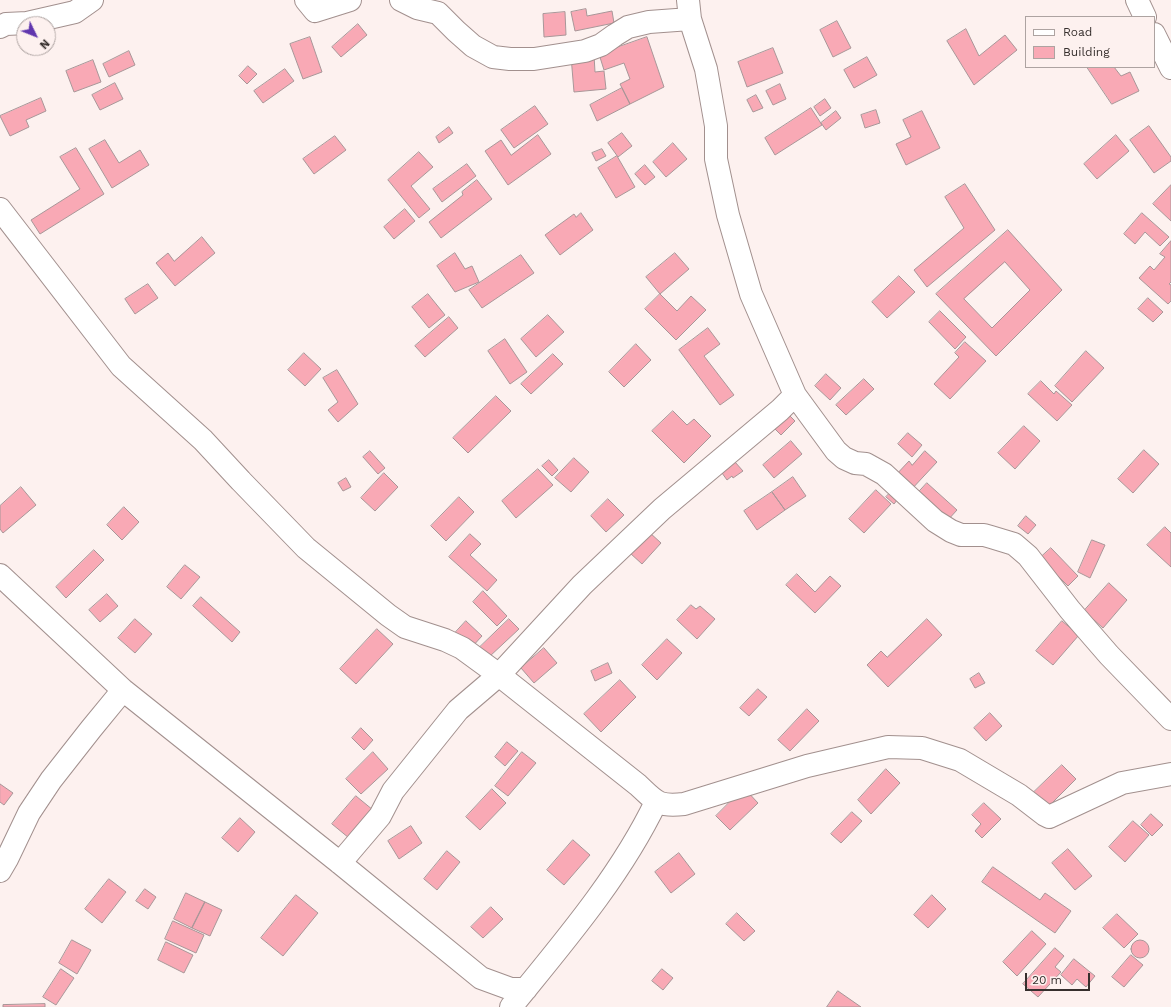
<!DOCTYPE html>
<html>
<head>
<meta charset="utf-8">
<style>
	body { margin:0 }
	#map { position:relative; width:1171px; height:1007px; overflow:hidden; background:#fdf1ef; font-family:"Work Sans",sans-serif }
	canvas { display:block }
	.legend { position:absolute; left:1025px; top:16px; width:130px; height:52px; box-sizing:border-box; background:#fdf1ef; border:1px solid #ada3a1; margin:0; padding:5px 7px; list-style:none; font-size:12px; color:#362f2d }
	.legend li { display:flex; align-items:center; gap:8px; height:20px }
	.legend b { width:20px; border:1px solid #ada3a1 }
	.north { position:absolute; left:16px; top:16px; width:40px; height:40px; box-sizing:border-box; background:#fdf1ef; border:1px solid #ada3a1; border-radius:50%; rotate:133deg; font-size:11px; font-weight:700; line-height:16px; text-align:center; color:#362f2d }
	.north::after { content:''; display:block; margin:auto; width:14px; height:18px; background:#6036ae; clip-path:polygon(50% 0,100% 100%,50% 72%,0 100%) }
	.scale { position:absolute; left:1025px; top:973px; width:65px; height:18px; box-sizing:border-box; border:2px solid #362f2d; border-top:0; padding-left:5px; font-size:12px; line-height:14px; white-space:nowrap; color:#362f2d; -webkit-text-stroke:3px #fdf1ef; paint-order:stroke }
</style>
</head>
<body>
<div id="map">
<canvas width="1171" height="1007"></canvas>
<ul class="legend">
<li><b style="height:5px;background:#fff"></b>Road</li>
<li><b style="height:11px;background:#f9a9b5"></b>Building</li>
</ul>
<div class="north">N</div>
<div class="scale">20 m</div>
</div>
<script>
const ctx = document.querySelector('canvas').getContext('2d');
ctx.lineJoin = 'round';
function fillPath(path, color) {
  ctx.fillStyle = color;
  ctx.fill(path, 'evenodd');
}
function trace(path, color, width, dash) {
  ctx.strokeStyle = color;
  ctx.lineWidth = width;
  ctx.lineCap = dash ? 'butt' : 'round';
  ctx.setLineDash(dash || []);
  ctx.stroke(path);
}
const building = new Path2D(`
	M586,9L587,16L612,11L614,23L575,31L571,12Z
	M565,12L566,35L544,37L543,14Z
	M837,21L851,48L833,57L820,30Z
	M358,24L367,35L341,57L332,47Z
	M966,29L979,56L1005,35L1017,50L974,85L947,41Z
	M310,37L322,72L303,79L290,44Z
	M647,37L664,87L630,104L620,84L630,79L624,63L604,70L599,54Z
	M773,48L783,73L747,87L738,62Z
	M129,51L135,65L109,77L103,64Z
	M594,55L595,72L604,71L606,89L574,92L571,56Z
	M867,57L877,75L854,88L844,70Z
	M93,60L101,82L74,92L66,71Z
	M248,66L257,74L247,84L239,76Z
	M1087,67H1114L1121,76L1130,72L1139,91L1112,104Z
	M285,69L294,81L263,103L254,91Z
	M115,83L123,99L100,110L92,95Z
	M780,84L786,99L773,105L766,91Z
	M622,88L630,104L597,121L590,105Z
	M756,95L763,108L753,112L747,100Z
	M41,98L46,111L26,120L29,127L10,136L0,116Z
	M825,99L831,108L820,116L814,107Z
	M535,106L548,124L514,148L501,130Z
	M811,108L822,125L775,155L765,138Z
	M876,110L880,123L865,128L861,115Z
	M836,111L841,118L826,130L821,123Z
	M922,111L940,148L906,165L896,144L911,137L903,120Z
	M1149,126L1171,157V161L1154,173L1130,140Z
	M449,127L453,133L439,143L436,137Z
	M622,133L632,146L618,157L608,143Z
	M538,135L551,154L508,185L485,151L501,140L511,155Z
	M1116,135L1129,151L1097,179L1084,164Z
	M335,136L346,150L314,174L303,159Z
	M105,140L119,163L140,150L149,165L112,188L89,149Z
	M673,143L687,159L666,177L653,162Z
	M76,148L104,194L40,234L31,220L80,189L60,157Z
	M602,149L606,156L596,161L592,153Z
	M419,152L433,167L411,186L430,209L419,218L388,180Z
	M617,156L635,187L616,198L598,168Z
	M467,164L476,176L442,202L433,189Z
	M645,165L655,177L645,185L635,174Z
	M477,180L492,199L441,238L429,222L463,195L462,192Z
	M965,184L995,230L927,287L914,270L964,228L945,197Z
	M1171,185V221L1153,204Z
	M405,209L415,221L394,239L384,227Z
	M581,213L593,230L560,255L545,235L574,214L576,217Z
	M1142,213L1169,237L1160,246L1145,232L1135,244L1124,234Z
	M1008,230L1062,290L996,356L936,294ZM1005,262L1030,290L992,328L964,299Z
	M202,237L215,253L175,286L156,263L168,253L174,261Z
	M1171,241V282L1169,284L1171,285V301L1168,304L1139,278L1150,266L1154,270L1165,257L1160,254Z
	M455,253L465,269L472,266L479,282L455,292L437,266Z
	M675,253L689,269L660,294L646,277Z
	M521,255L534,273L482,308L469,290Z
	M899,276L915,292L887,318L872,302Z
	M148,284L158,298L135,314L125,299Z
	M428,294L445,315L429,328L412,307Z
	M660,294L677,311L691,296L706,310L676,340L645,309Z
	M1148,298L1163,312L1153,322L1138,309Z
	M940,311L966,337L955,349L929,322Z
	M548,315L564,332L536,357L521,339Z
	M449,317L458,328L425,357L415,346Z
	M708,328L720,344L704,356L734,395L720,405L679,350Z
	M505,339L527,372L510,384L488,351Z
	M965,342L986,361L950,399L934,384L959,357L955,353Z
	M636,344L651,360L624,387L609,372Z
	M1086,351L1104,368L1072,402L1055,386Z
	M304,353L321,369L305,386L288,370Z
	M553,354L563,364L531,394L521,384Z
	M337,370L358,404L338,422L328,410L338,402L323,378Z
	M826,374L841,388L830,400L815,386Z
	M864,379L874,389L846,415L836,405Z
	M1041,381L1054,394L1056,391L1072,405L1057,421L1028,394Z
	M496,396L511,411L468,453L453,438Z
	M673,411L687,425L694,419L711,436L684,463L652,431Z
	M788,414L795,421L781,435L774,428Z
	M1024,426L1040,441L1015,469L998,453Z
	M908,433L922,445L912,457L898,444Z
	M791,441L802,454L774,478L763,465Z
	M1144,450L1159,464L1133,493L1118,479Z
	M370,451L385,468L378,474L363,457Z
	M925,451L937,462L910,491L894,477L909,461L912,465Z
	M574,458L589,472L571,492L555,478Z
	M549,460L558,470L552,476L542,466Z
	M735,462L743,471L733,478L732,476L727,480L722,473Z
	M538,469L553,485L516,518L502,501Z
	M384,473L398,487L375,511L361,498Z
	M793,477L806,496L785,510L772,492Z
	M346,478L351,487L343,491L338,483Z
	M927,483L957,510L947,521L917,494Z
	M21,487L36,505L3,533L0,529V506Z
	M894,489L901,495L894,504L886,497Z
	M876,490L891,504L864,533L849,519Z
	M772,492L785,510L757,530L744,511Z
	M459,497L474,512L446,541L431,526Z
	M608,499L624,515L606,532L591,516Z
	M124,507L139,522L122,540L107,525Z
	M1026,516L1036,525L1028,534L1018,526Z
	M1165,527L1171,533V567L1147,545Z
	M649,532L661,543L642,564L630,553Z
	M470,534L481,544L470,555L497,580L487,591L449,557Z
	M1092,540L1105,545L1090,578L1078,572Z
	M1051,548L1078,576L1068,586L1040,558Z
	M94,550L104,560L66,598L56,587Z
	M185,565L200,577L181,599L167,587Z
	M797,574L815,592L830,576L841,586L815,613L786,585Z
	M1109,583L1127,600L1103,628L1084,611Z
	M483,591L507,616L497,626L473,602Z
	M107,594L118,606L100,622L89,610Z
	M201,597L240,632L232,642L193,606Z
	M691,605L696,609L700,606L715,619L697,639L677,620Z
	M135,619L152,634L135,653L118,638Z
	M509,619L519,629L489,657L480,647Z
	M927,619L942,635L888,687L867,665L881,651L887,657Z
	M466,621L482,636L471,648L455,633Z
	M1062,621L1079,635L1053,665L1036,651Z
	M377,629L393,644L356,684L340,669Z
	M667,639L682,653L657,680L642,665Z
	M544,648L557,663L534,683L521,668Z
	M608,663L612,673L595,681L591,671Z
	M979,673L985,683L975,688L970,679Z
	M620,680L636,697L601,732L584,714Z
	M758,689L767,697L749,716L740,708Z
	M807,709L819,721L790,751L778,740Z
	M990,713L1002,726L986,741L974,728Z
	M361,728L373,740L364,750L352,738Z
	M507,742L518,751L505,766L495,757Z
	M373,752L388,769L361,794L346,779Z
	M522,752L536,763L508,796L495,786Z
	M1062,765L1076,779L1047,808L1033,793Z
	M886,769L900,783L871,814L858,800Z
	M0,784L13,793L4,805L0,802Z
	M744,788L758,803L730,830L716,816Z
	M492,789L506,803L480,830L466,817Z
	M356,796L373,810L349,838L332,824Z
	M984,803L1001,819L982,838L975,831L981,824L972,815Z
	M852,812L862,821L841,843L831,834Z
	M1151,814L1163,825L1152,836L1141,825Z
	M240,818L255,832L238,852L222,838Z
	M1133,821L1149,835L1125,862L1109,847Z
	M411,826L422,843L399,859L388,841Z
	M573,840L590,855L564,885L547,870Z
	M1068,849L1092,876L1075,890L1052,863Z
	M447,851L460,862L437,890L424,879Z
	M679,853L695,874L671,893L655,872Z
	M993,867L1040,900L1045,893L1071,911L1055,933L982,882Z
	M109,879L126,892L102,923L85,909Z
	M145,889L156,897L148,909L136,901Z
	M186,893L205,902L192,928L174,919Z
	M296,895L318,913L283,956L261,938Z
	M932,895L946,909L928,928L914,915Z
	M205,902L222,910L210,936L192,928Z
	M491,907L503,919L483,938L471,927Z
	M737,913L755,931L744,941L726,924Z
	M1117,914L1138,934L1124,948L1103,928Z
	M173,921L204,935L196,953L165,939Z
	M1032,931L1046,944L1017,976L1003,962Z
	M1131 949a9 9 0 1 1 18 0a9 9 0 1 1-18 0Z
	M72,940L91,950L77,974L59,963Z
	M166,942L193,955L184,973L158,960Z
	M1055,948L1064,956L1055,967L1061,972L1038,997L1023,984Z
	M1131,955L1143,965L1124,987L1112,977Z
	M1074,959L1095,976L1086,987L1077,979L1072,985L1061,975Z
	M61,969L74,978L56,1005L43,997Z
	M662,969L673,978L663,990L652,981Z
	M838,991L861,1007H827Z
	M45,1004V1007H3V1005Z`);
const minor = new Path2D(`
	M306,0L315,11L350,0
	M401,0L417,8L438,13L456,31L473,46L493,57L510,59H534L585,51L601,45L615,35L628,27L649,22L690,19
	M1137,0L1145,17
	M0,27L6,24L27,23L75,12L92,0
	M1154,34L1171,68
	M0,209L121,366L203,440L241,481L306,548L388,615L405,627L445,640L462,648L499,675L638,785C656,802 658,807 684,804L807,766L888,747L922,748L960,760L1019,795L1045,815L1049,817L1122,783L1171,774
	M795,395L836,451L844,458L855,463L866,464L884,474L935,521L951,531L961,535H984L991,537L1014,544L1028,556L1070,610L1109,655L1171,719
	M0,575L123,690L340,863L481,978L511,989H526
	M340,863L380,816L393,791L458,710L499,675L582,585L662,509L780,410L795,395L751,294L728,215L716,159V126L706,69L690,19L688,0
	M0,871L7,859L29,813L51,780L91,729L123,690
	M511,1007C563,943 620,877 656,802`);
fillPath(building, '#f9a9b5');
trace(building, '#a89698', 1);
trace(minor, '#a2908e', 24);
trace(minor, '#fff', 22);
</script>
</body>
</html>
